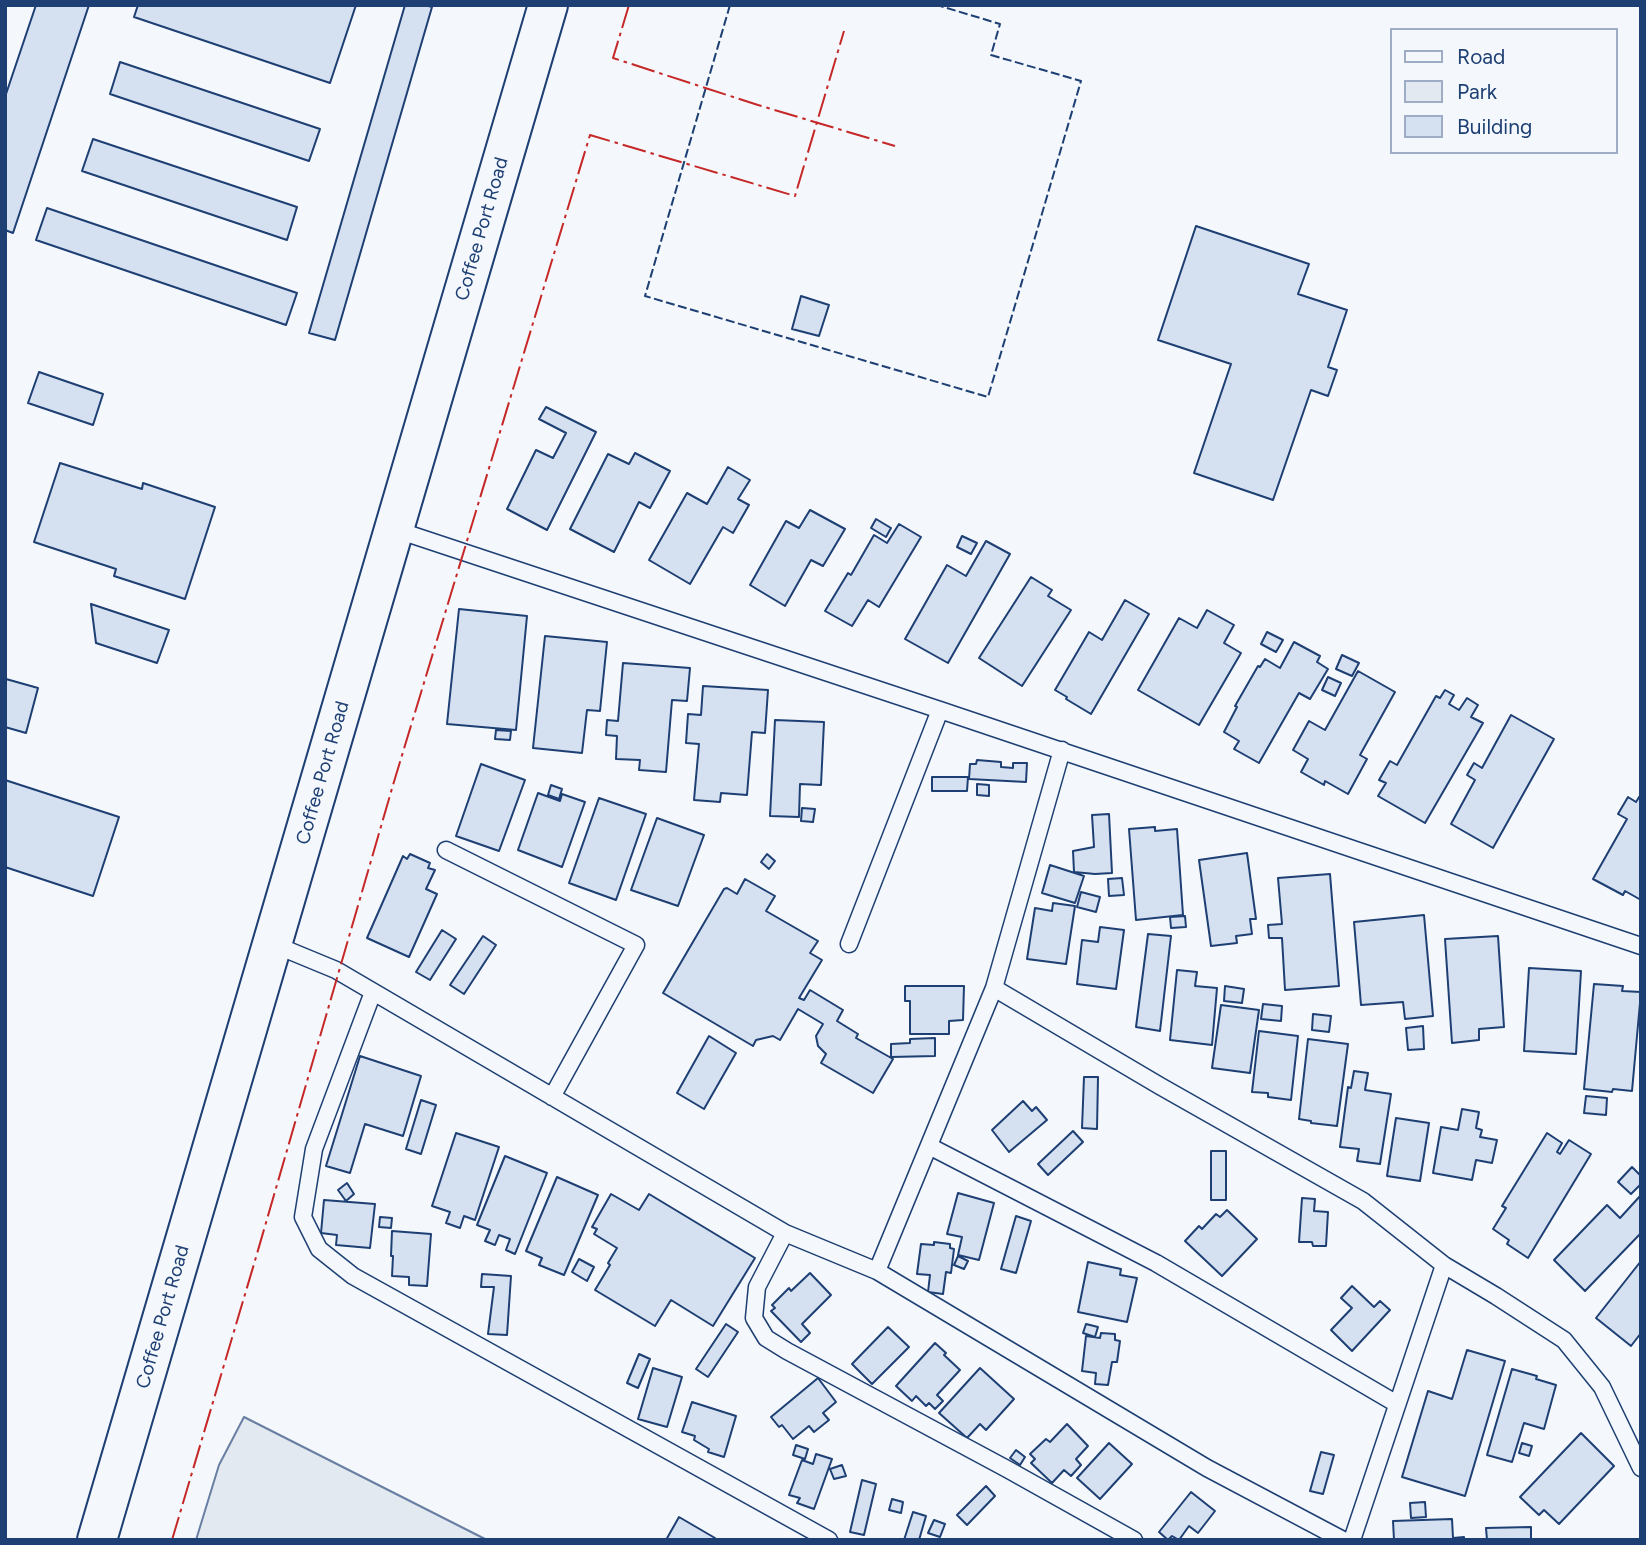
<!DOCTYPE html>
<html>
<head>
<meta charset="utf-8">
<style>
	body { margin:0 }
	#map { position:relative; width:1646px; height:1545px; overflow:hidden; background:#f4f7fb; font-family:Figtree,sans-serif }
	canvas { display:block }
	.frame { position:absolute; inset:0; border:7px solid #1d3f73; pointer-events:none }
	.legend { position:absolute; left:1390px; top:28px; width:228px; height:126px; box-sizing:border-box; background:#f4f7fb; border:2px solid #9eadc5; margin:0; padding:9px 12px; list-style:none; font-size:21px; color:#1d3f73 }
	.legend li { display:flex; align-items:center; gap:14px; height:35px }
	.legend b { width:35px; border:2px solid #9eadc5 }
</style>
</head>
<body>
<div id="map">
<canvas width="1646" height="1545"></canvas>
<div class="frame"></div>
<ul class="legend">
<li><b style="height:9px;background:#f4f7fb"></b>Road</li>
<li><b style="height:19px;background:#e3e9f0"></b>Park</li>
<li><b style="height:19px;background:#d5e0f0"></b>Building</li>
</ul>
</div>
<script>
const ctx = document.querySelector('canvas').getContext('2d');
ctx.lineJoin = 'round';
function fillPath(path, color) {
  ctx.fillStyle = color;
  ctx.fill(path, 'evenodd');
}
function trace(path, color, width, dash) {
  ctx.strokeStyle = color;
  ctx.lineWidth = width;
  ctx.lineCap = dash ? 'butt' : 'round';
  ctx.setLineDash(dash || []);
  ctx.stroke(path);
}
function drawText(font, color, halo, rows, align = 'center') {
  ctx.font = font + ' Figtree,sans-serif';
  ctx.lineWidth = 5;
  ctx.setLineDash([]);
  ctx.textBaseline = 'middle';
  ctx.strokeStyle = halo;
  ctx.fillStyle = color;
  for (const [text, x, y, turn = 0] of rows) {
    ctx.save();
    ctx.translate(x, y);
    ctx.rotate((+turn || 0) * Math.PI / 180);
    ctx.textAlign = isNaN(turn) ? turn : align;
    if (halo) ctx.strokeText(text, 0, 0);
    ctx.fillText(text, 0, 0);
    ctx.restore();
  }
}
const green = new Path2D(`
	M244,1417L487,1540H196L219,1465Z`);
const building = new Path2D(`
	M36,5H89L13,233L5,230V97Z
	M138,5H356L330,83L134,17Z
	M405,5H425L432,7L335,340L309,333Z
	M120,62L320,129L309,161L110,94Z
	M93,139L297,207L287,240L82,171Z
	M47,208L297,293L286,325L36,240Z
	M1196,226L1309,264L1298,294L1347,310L1328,367L1337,370L1328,396L1311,390L1273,500L1194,473L1231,364L1158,340Z
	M801,296L829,305L819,336L792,329Z
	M39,372L103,394L93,425L28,403Z
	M546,407L596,432L547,530L507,509L536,450L553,458L566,433L539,419Z
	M635,453L670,471L650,508L639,502L614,552L570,529L608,454L629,464Z
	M60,463L142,489L143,483L215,507L185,599L114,576L116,569L34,542Z
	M728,467L750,480L738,499L749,505L733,533L723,527L690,584L649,560L687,493L707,504Z
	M810,510L845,529L823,566L811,560L785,606L750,585L786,521L799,528Z
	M876,519L891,528L886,537L871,528Z
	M899,524L921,537L879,607L868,600L852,626L825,611L848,573L851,575L874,535L887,543Z
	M962,536L977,543L971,554L957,547Z
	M986,541L1010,554L948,663L905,639L947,565L966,576Z
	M1031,577L1052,590L1048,596L1071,610L1022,686L979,658Z
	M1125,600L1149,614L1091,714L1066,699L1067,697L1055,690L1089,632L1102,640Z
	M91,604L169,630L157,663L96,643Z
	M459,609L527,616L516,730L447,724Z
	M1207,610L1234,625L1224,643L1241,653L1199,725L1138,690L1179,618L1197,628Z
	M1267,632L1283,640L1276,652L1261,644Z
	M545,636L607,642L600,711L587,710L582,753L533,748Z
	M1294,642L1320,656L1317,662L1328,669L1310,699L1299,693L1259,763L1234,749L1239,741L1224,732L1237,707L1235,706L1258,666L1260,667L1265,659L1280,668Z
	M1342,655L1359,663L1352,676L1336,669Z
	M623,663L690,668L687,701L672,700L666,772L639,770L640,760L616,759L617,736L606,735L607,720L618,721Z
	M1358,671L1395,692L1360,755L1367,759L1348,794L1325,781L1324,785L1301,772L1308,759L1293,750L1309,721L1325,730Z
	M1328,677L1341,683L1335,696L1322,690Z
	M6,679L38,688L26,733L5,727Z
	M703,686L768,690L765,733L752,732L747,795L721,793L720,802L694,800L699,744L686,743L688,714L701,715Z
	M1445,690L1454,695L1449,704L1459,710L1467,698L1478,705L1471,717L1483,723L1425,823L1378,796L1386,783L1379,780L1390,761L1397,765L1436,696L1440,698Z
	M1511,715L1554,739L1493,848L1451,824L1475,780L1467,775L1474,763L1482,768Z
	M775,720L824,722L821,785L800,784L799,817L770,816Z
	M496,730L511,731L510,740L495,739Z
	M977,760L1001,762V767L1013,768V763H1027L1026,782L969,779L970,764H976Z
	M481,764L525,780L499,851L456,836Z
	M932,777H968L967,791H932Z
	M5,780L119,817L93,896L5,867Z
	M977,784L989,785V796L977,795Z
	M551,785L562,789L559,799L548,795Z
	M538,793L560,801L562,794L585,802L562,867L518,850Z
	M1641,794V900L1625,891L1623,895L1593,879L1627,819L1618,814L1628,797L1636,802Z
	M599,798L646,814L616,900L569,883Z
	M802,808L815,809L813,822L801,821Z
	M1109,814L1112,873L1095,874L1074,872L1073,851L1094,847L1092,815Z
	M657,818L704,835L678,906L631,890Z
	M1155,827V831L1177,829L1183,915L1136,920L1129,829Z
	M1247,853L1256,919H1250L1252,934L1236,936L1237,943L1211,946L1199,860Z
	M410,854L430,863L428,868L435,870L426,889L437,894L409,957L367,938L403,856L407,859Z
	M767,854L775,861L769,869L761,862Z
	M1050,865L1084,876L1075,903L1042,893Z
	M1330,874L1339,986L1285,990L1282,938H1269L1268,925L1282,924L1278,878Z
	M1122,878L1124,895L1109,896L1108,879Z
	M745,879L775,896L766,911L818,941L810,953L822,960L799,998L804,1000L810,990L843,1010L837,1021L858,1034L856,1038L893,1059L873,1093L821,1063L826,1054L818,1046L816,1036L823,1024L798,1009L780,1040L773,1036L756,1040L753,1046L663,993L724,889L727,888L737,894Z
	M1081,892L1100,897L1096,912L1077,907Z
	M1053,903L1075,906L1066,964L1027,959L1035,908L1052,911Z
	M1424,915L1433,1016L1405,1019L1403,1002L1361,1005L1354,922Z
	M1185,916L1186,927L1171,928L1170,917Z
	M1100,927L1124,930L1116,989L1077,984L1082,940L1098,942Z
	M442,930L456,939L430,980L416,972Z
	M1148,934L1171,936L1160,1031L1136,1027Z
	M483,936L496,945L464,994L450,985Z
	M1498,936L1504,1027L1479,1029V1040L1452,1043L1445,939Z
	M1529,968L1581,971L1576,1054L1524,1051Z
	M1177,970L1197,972L1195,986L1217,988L1212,1045L1170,1040Z
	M1594,984L1623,986L1622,991L1641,992L1632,1091L1613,1089L1612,1092L1584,1089Z
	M905,986H964L963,1020L949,1021V1034H910V1001H905Z
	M1225,986L1244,989L1242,1003L1224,1001Z
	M1263,1004L1282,1006L1281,1021L1261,1019Z
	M1221,1005L1259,1010L1250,1073L1212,1068Z
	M1313,1014L1331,1016L1329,1032L1312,1030Z
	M1423,1026L1424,1049L1408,1050L1406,1028Z
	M1259,1031L1298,1036L1291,1100L1268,1097V1093L1252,1092Z
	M709,1036L736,1053L704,1109L677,1093Z
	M935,1038V1056L891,1057V1044L910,1043V1039Z
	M1308,1039L1348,1044L1337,1126L1311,1123V1121L1299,1119Z
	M360,1056L421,1076L403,1136L365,1124L350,1173L326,1166Z
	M1354,1071L1368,1073L1365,1090L1391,1094L1380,1164L1357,1161L1359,1149L1340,1147L1348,1087L1351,1088Z
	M1084,1077H1098L1097,1129L1082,1128Z
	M1586,1096L1607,1098L1606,1115L1584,1113Z
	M421,1100L436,1105L421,1154L406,1149Z
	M1023,1101L1032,1111L1036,1107L1047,1120L1009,1152L992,1130Z
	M1462,1109L1479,1112L1476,1128L1482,1130L1480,1137L1497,1140L1492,1163L1476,1160L1472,1180L1433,1173L1441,1127L1458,1130Z
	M1396,1118L1429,1123L1420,1181L1387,1176Z
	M1073,1131L1083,1142L1048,1175L1038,1164Z
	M456,1133L499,1147L475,1220L464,1216L460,1228L446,1223L450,1212L432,1206Z
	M1547,1133L1562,1143L1557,1152L1560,1154L1569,1140L1591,1154L1528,1258L1507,1244L1509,1240L1493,1229L1506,1208L1502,1206Z
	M1211,1151H1226V1200H1211Z
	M505,1156L547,1173L515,1254L506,1250L510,1239L499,1235L495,1245L485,1241L490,1230L477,1225Z
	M1632,1167L1641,1176V1184L1631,1194L1618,1182Z
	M557,1177L598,1195L564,1275L539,1265L542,1258L526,1251Z
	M347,1183L354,1194L346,1201L338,1190Z
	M958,1193L994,1203L979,1260L958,1255L962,1237L947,1234Z
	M611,1194L639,1210L649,1194L755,1258L713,1326L671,1300L655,1326L595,1290L610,1265L608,1263L617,1248L594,1234L597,1229L592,1227Z
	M1641,1195V1233L1585,1291L1554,1260L1607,1205L1620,1218Z
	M1302,1198L1315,1199L1314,1211L1328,1212L1326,1246H1313L1312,1242H1299Z
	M324,1200L375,1204L370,1248L336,1245L337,1235L321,1233Z
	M1227,1210L1257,1239L1222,1276L1185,1241L1199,1226L1202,1229L1216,1214L1220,1217Z
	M1016,1216L1031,1221L1016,1273L1001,1269Z
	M380,1217L392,1218L391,1228L379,1227Z
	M392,1231L431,1234L427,1286L409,1285V1277L392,1276L393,1256H391Z
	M934,1242L950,1244V1248L954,1249L951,1273L946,1272L943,1294L928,1292L930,1275L917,1274L921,1244L934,1245Z
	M958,1256L968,1261L964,1269L954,1265Z
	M579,1259L594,1267L587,1281L572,1272Z
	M1641,1261V1333L1631,1346L1596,1318Z
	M1088,1262L1121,1269L1120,1275L1137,1278L1127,1322L1078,1312Z
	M810,1273L831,1295L802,1324L810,1333L801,1342L771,1311L775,1308L772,1305L789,1288L791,1291Z
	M482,1274L511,1276L507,1335L488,1334L494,1287H481Z
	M1352,1286L1374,1307L1380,1301L1390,1310L1352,1351L1331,1330L1352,1308L1341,1298Z
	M726,1324L738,1332L708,1377L696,1369Z
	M1086,1324L1098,1327L1095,1337L1083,1333Z
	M888,1327L909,1347L872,1384L852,1364Z
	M1101,1333L1115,1334V1340L1120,1341L1117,1362H1112L1108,1385L1095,1384L1096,1373L1082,1371L1086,1336L1100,1338Z
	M935,1343L946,1353L944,1355L960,1370L937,1395L943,1401L935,1409L929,1403L926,1406L916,1396L912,1401L896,1386Z
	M1467,1350L1505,1361L1465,1496L1402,1477L1428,1391L1452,1399Z
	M639,1354L650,1359L638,1388L627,1383Z
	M653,1368L682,1377L667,1427L638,1419Z
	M980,1368L1014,1399L986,1430L980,1424L967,1438L939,1413Z
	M1512,1369L1537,1376L1536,1379L1556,1385L1544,1429L1524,1423L1512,1462L1487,1455Z
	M818,1378L836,1402L823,1413L829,1420L814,1432L809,1426L793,1439L782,1425L779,1427L771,1417Z
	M692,1402L736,1416L724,1457L708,1452L709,1449L694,1440L695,1436L682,1432Z
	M1067,1424L1088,1446L1076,1459L1081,1465L1071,1476L1064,1470L1052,1483L1031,1463L1035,1459L1030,1454L1046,1439L1050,1442Z
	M1581,1433L1614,1466L1559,1524L1544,1510L1539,1515L1520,1497Z
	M1109,1443L1132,1464L1100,1499L1077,1478Z
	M1522,1443L1532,1446L1529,1456L1519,1453Z
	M796,1445L808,1449L805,1459L793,1455Z
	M1016,1450L1025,1457L1020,1465L1010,1458Z
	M1321,1452L1334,1455L1323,1494L1310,1491Z
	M816,1454L832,1459L814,1509L797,1503L800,1498L789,1495L802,1460L813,1464Z
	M842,1465L846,1476L834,1479L830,1469Z
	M862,1480L876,1484L864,1535L850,1532Z
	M986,1486L995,1496L967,1525L957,1515Z
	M1191,1492L1215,1511L1198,1533L1189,1526L1179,1540L1172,1536L1168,1540L1159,1532Z
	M892,1499L903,1502L901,1513L889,1510Z
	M1425,1502L1426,1517L1411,1518L1410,1503Z
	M913,1512L926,1516L919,1540H904Z
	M679,1517L715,1538L714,1540H666Z
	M1452,1519L1453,1538L1464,1537V1540H1394L1393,1521Z
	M934,1520L945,1524L940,1537L928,1533Z
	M1531,1527V1540H1487L1486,1528Z`);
const service = new Path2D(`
	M394,529L940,710L849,944
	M940,710L1641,946
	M446,850L636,945L552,1097
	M273,944L336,970L785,1233L877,1271L1207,1468L1343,1540
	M994,988L1062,750
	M373,992L314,1149L303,1217L319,1249L353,1276L829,1540
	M929,1146L1156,1263L1397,1404
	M785,1233L757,1287L754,1318L766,1338L787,1351L1007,1469L1134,1540
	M1444,1265L1496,1296L1564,1340L1602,1387L1641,1468
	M877,1271L994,988L1160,1086L1363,1201L1444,1265L1352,1540`);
const tertiary = new Path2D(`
	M97,1540L548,5`);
const fence = new Path2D(`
	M730,5L645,296L988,397L1081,81L991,55L1000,24L937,5`);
const power = new Path2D(`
	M629,5L613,58L758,105L895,146
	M172,1540L254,1264L393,785L590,135L795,196L844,31`);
const streetNames = [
	["Coffee Port Road",482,229,-74],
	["Coffee Port Road",323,773,-74],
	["Coffee Port Road",163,1317,-74]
];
fillPath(green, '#e3e9f0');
trace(green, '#687fa3', 2);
fillPath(building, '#d5e0f0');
trace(building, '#1d3f73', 2);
trace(service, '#1d3f73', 19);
trace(tertiary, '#1d3f73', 42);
trace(service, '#f4f7fb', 16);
trace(tertiary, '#f4f7fb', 38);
trace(fence, '#1d3f73', 2, [9, 3.5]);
trace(power, '#c62828', 2, [24, 5, 3.5, 5]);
drawText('19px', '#1d3f73', '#f4f7fb', streetNames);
</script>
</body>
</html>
